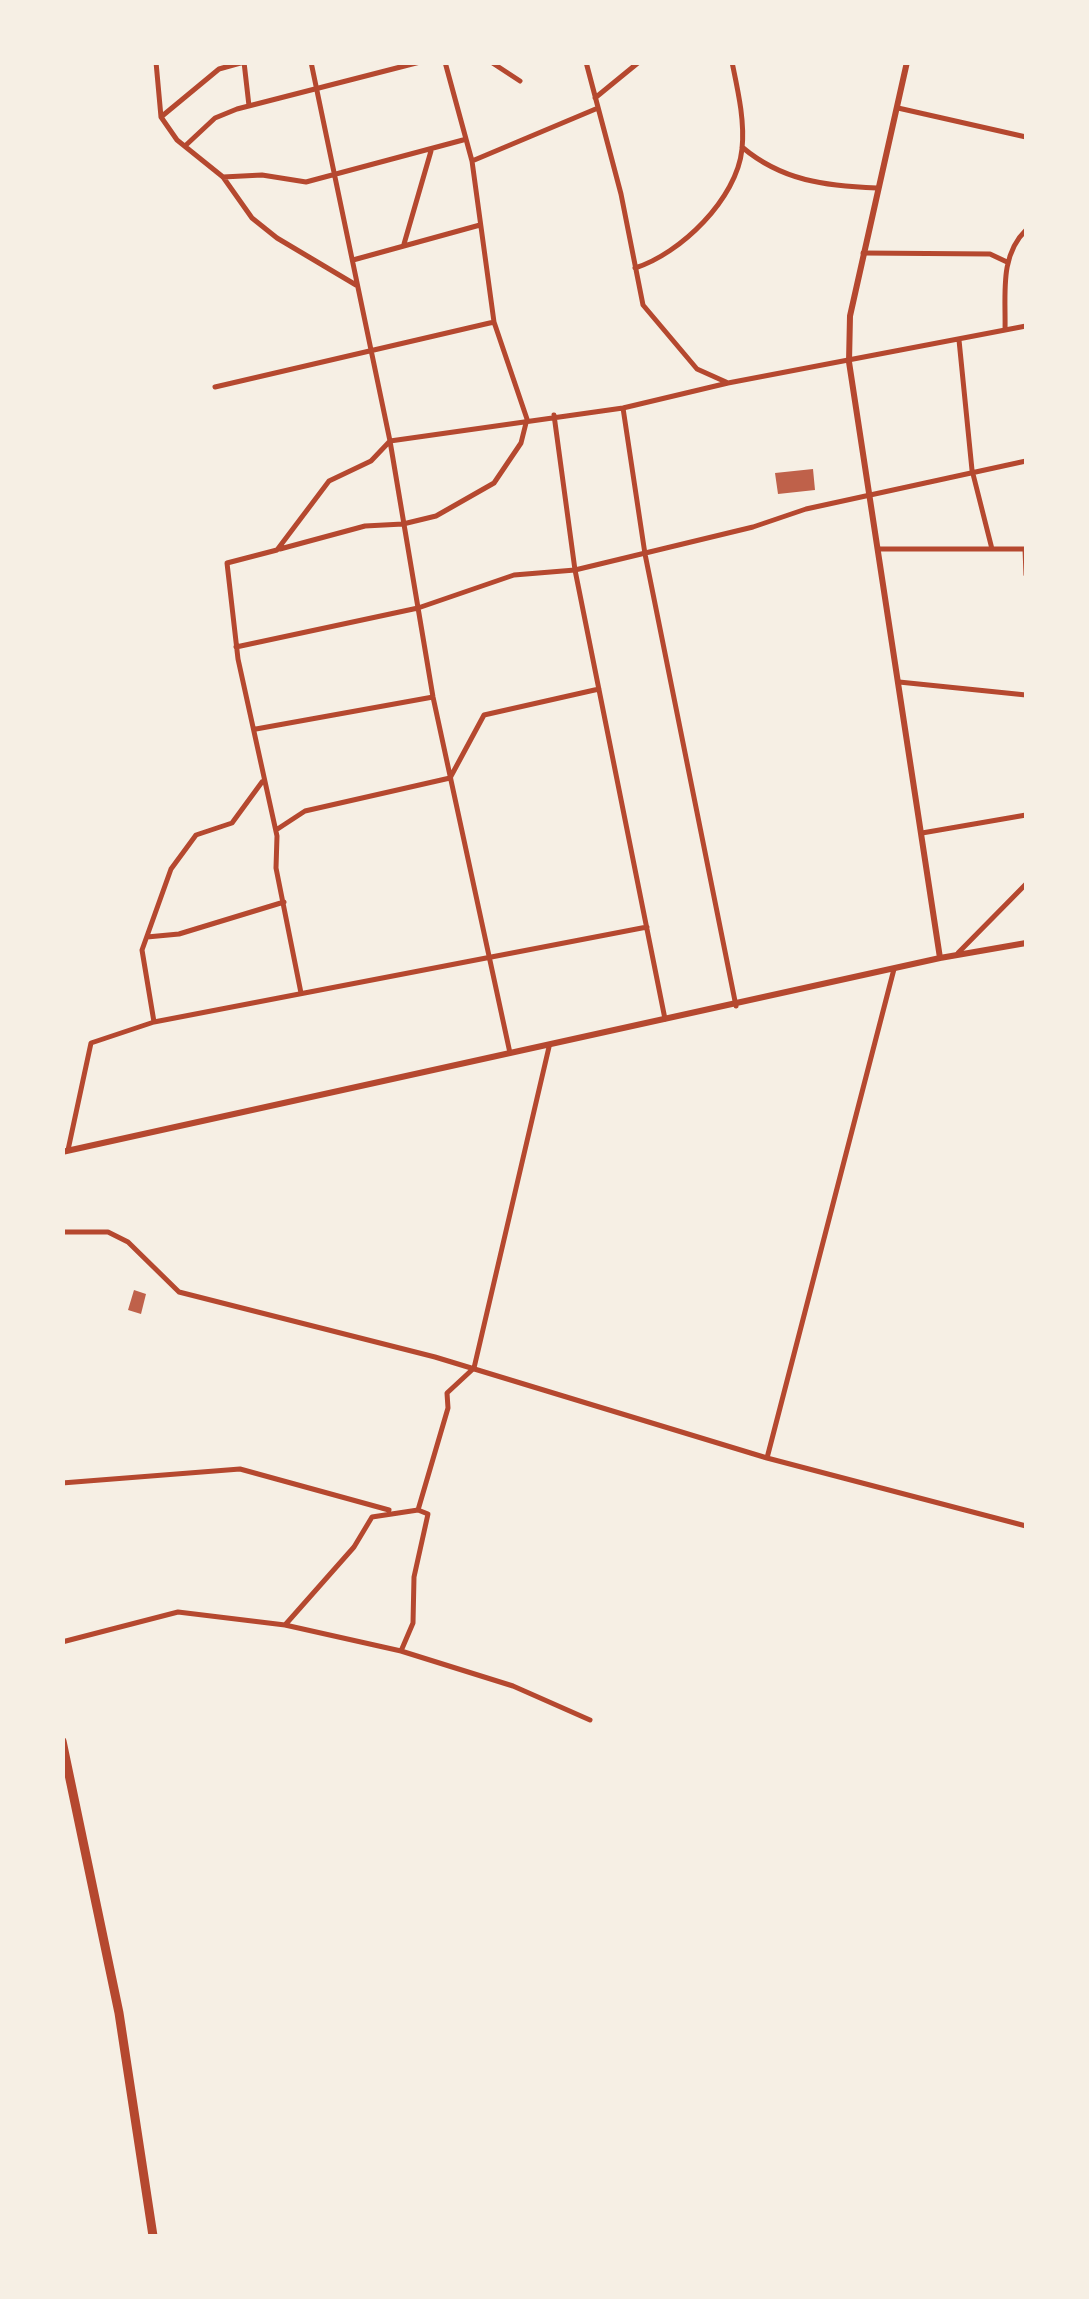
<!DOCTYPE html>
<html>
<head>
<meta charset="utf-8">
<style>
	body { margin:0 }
	#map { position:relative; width:1089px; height:2299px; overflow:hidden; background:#f6efe4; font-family:Spectral,serif }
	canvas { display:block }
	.frame { position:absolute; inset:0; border:65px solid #f6efe4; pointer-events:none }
</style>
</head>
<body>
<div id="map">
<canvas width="1089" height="2299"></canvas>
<div class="frame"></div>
</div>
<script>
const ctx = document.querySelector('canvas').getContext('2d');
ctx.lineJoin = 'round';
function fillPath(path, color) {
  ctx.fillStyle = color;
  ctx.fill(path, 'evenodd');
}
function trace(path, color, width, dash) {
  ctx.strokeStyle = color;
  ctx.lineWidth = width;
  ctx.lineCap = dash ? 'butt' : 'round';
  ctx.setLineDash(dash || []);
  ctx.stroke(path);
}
const building = new Path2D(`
	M813,469L815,490L778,494L775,473Z
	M134,1290L146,1294L141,1314L128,1310Z`);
const minor = new Path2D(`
	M156,62L161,117L177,140L223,177L252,218L277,238L356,285
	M311,62L390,441L433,697L510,1053
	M491,62L520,81
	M586,62L621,194L643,305L697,369L726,382
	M595,98L639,62
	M898,108L1026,137
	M161,117L219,69L244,62L249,106
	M185,146L215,118L237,109L420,62
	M742,147C782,181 826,186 877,188
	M472,161L598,108
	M223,177L262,175L306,182L463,140
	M404,244L431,151
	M863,253L990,254L1007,262
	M353,260L480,225
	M635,268C680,254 737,199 742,149C745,121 738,91 732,62
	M1005,330C1006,296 999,256 1026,230
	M959,340L972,470L992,549
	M215,387L494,322
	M623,408L645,554L736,1006
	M554,415L575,570L665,1019
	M280,549L365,526L403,524L436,516L494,483L521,443L527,419L494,322L472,161L445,62
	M880,549H1025L1026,575
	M236,647L418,608L514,575L575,570L753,527L806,509L1026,461
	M899,682L1026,695
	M256,729L433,697
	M276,830L305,811L450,778L484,715L599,689
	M922,833L1026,815
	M147,937L179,934L284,902
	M958,953L1026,884
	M301,993L276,868L277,836L238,659L227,563L277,550L329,481L371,461L390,441L623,408L728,383L1026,326
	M154,1022L647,927
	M68,1150L91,1043L154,1022L142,950L171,869L196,835L232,823L262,782
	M62,1232H108L128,1242L179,1292L435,1357L767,1458L1026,1526
	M767,1458L894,969
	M62,1483L240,1469L389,1510
	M285,1625L401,1651L513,1686L590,1720
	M62,1642L178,1612L285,1625L354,1547L372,1517L418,1510L448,1408L447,1393L474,1368L549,1047
	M401,1651L413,1623L414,1577L428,1514L418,1510`);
const tertiary = new Path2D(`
	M907,62L850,316L849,362L940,958
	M62,1152L940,958L1026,943`);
const primary = new Path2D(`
	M62,1741L119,2013L153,2236`);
fillPath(building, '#bf614a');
trace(minor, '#b5482f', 5);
trace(tertiary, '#b5482f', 6);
trace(primary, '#b5482f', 9);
</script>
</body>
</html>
